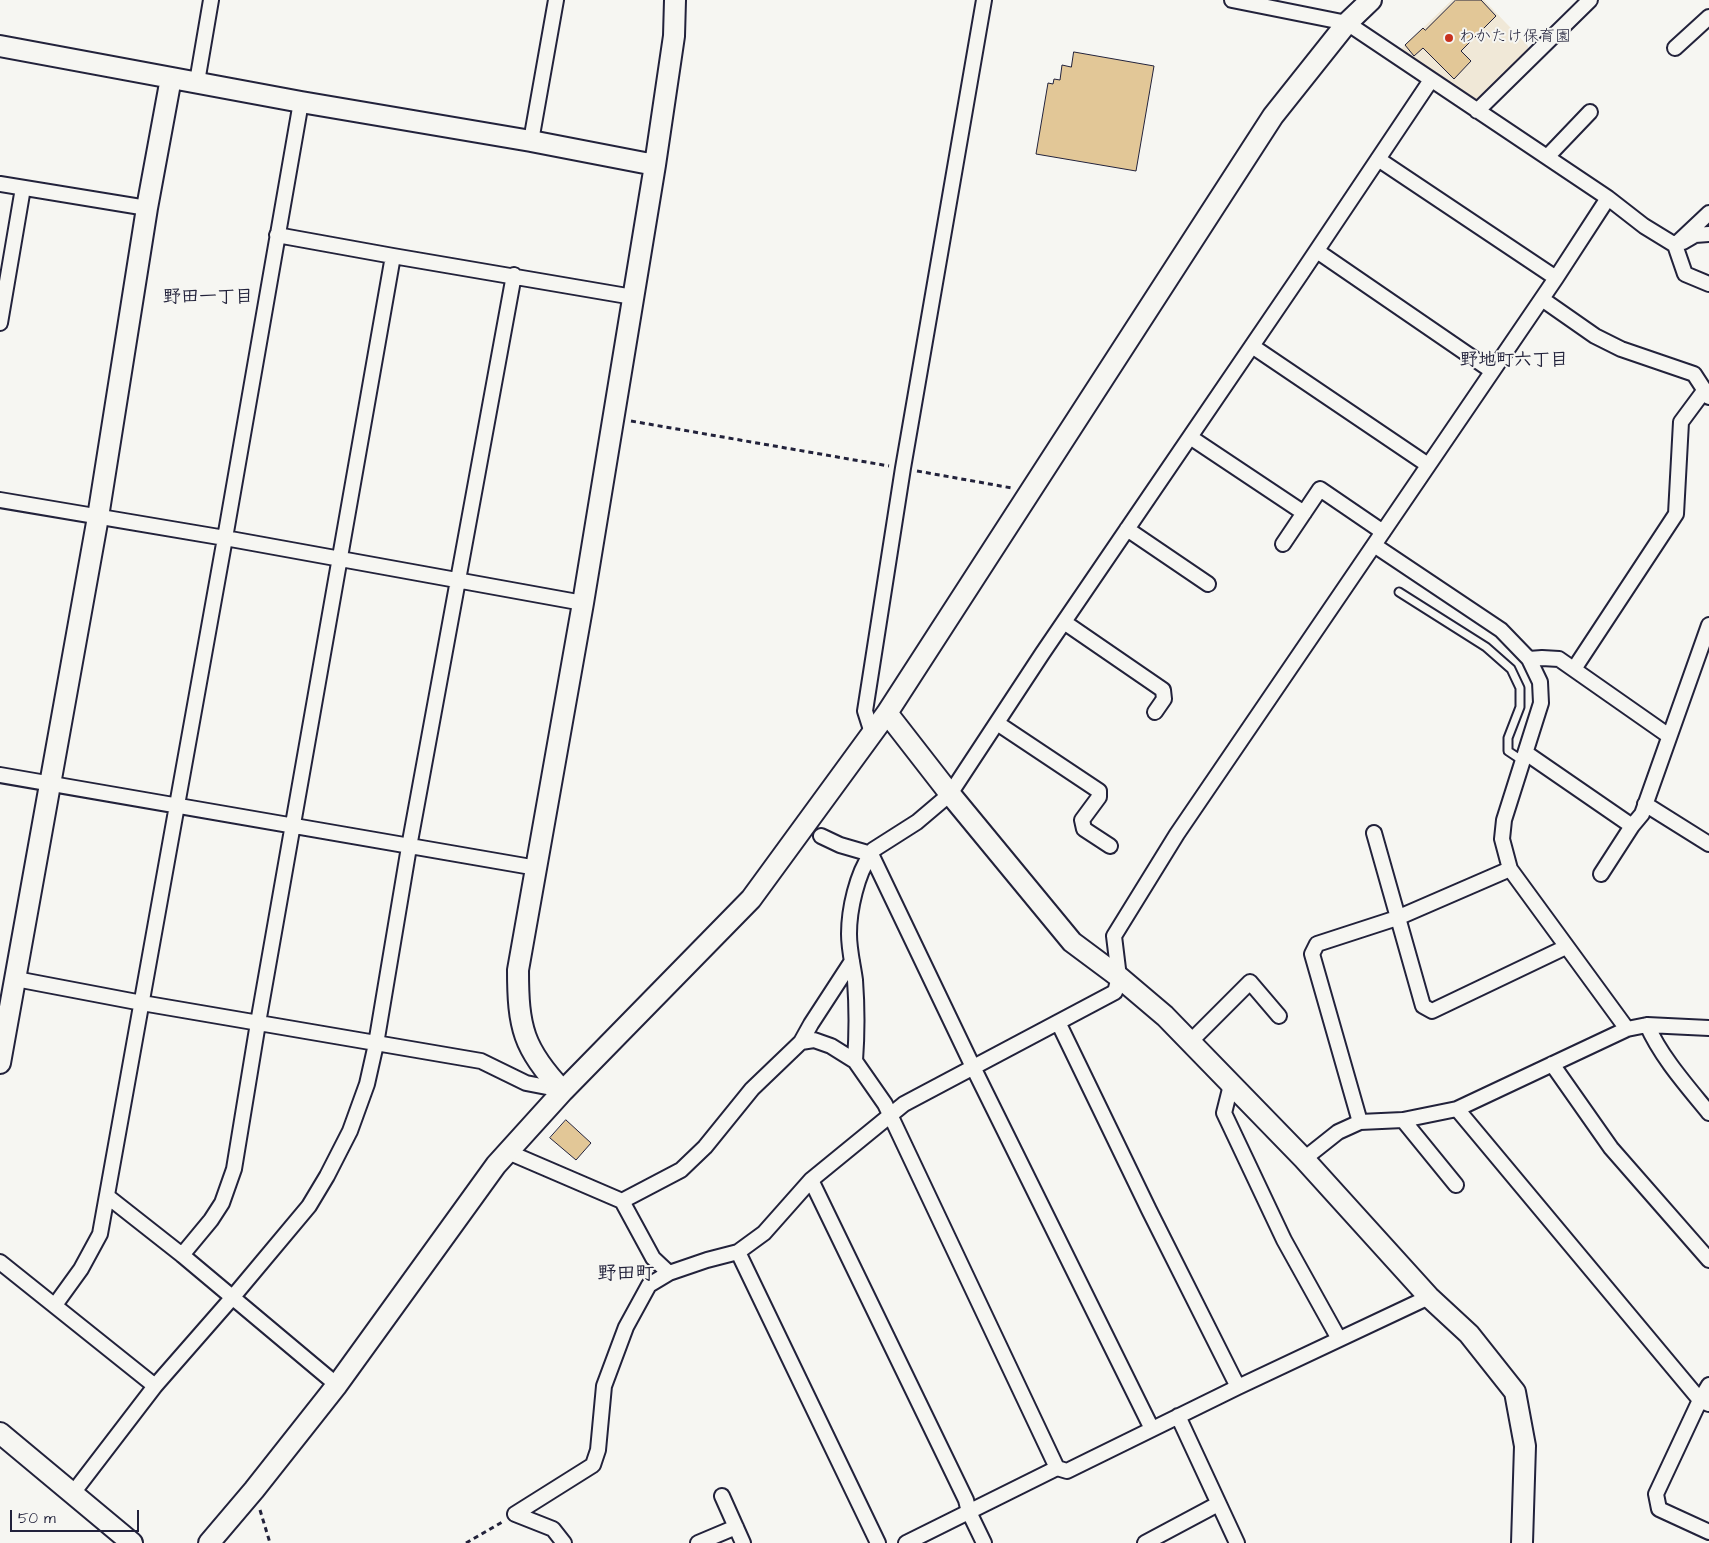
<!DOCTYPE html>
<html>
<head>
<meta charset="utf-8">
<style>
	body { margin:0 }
	#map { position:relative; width:1709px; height:1543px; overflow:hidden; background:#f6f6f2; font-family:"Architects Daughter",sans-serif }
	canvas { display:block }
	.scale { position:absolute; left:10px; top:1510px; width:129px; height:22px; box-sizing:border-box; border:2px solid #22223b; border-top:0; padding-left:6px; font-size:15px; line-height:18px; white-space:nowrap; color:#22223b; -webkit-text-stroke:4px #f6f6f2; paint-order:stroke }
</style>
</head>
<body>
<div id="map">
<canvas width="1709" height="1543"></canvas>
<div class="scale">50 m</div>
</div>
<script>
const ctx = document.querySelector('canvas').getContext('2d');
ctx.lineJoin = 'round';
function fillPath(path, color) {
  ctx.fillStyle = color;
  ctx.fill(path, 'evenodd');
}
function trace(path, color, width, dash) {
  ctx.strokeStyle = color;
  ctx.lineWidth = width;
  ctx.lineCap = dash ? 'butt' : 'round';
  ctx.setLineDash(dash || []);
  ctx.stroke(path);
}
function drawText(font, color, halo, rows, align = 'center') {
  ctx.font = font + ' "Architects Daughter","Klee One",sans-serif';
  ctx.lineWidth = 4;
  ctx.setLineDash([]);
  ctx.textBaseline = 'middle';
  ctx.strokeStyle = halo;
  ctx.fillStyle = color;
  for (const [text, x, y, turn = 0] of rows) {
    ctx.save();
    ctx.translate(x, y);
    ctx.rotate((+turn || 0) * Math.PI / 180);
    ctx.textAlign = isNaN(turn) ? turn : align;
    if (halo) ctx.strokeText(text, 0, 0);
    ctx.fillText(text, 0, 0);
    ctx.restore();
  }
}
const built = new Path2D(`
	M1452,0H1484L1528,46V51L1478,100H1472L1432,74L1401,49Z`);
const building = new Path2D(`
	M1456,0H1481L1496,16L1461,51L1471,61L1454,79L1423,48L1414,56L1405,45L1423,28L1425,30Z
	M1074,52L1154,66L1136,171L1036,154L1048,83L1053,84L1054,79L1060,80L1062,65L1071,67Z
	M566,1120L591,1143L576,1160L550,1138Z`);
const path = new Path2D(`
	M631,421L889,466
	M917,471L1012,488
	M260,1510L270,1543
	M466,1543L504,1521`);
const lane = new Path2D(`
	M1399,592L1486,647L1511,669L1520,688V707L1508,738V751L1523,761`);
const street = new Path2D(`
	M1232,0L1347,23L1608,198L1644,226L1675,245L1685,274L1709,284
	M1675,48L1709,17
	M197,82L211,0
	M1477,111L1590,0
	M531,141L556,0
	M1547,157L1590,112
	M1378,159L1556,278
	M0,184L147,208
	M277,235L393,256L633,297
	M1683,242L1695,235L1709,234
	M1675,245L1709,213
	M1317,251L1492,371
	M1542,299L1595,336L1621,349L1694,374L1709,397
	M0,323L23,188
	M1252,346L1428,465
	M1190,437L1304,513
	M0,500L225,538L583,603
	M1127,529L1208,584
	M1283,544L1320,489L1383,532
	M1374,545L1501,630L1529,659L1540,682L1541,703L1504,820L1502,839L1510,869
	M1064,622L1163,690L1164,699L1155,712
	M1529,659L1542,658L1559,659L1669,736
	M1574,669L1676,514L1681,422L1704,391
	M997,723L1099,791V797L1082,820L1084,829L1110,846
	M872,733L865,711L903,468L984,0
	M1526,753L1632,826
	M0,775L537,868
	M1645,804L1709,844
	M1374,833L1423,1006L1432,1011L1566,947
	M821,836L840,845L871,854L873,850L917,822L950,794L1042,654L1301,274L1431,80
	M1601,874L1632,826L1642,814L1709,625
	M16,979L142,1003L481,1061L526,1083L562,1090
	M1058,1022L1149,1210L1238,1387
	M1647,1025C1661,1057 1687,1086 1709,1113
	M801,1042L811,1024L852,961
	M1190,1042L1250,982L1279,1016
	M855,1061C857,1034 857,1007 855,980C853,965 849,950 849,934C849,909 857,874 871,854L973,1067L1152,1429
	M1552,1064L1611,1148L1709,1260
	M1231,1085L1224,1113L1284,1240L1339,1339
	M1457,1109L1700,1400L1709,1404
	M1403,1120L1456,1185
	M1360,1122L1312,954L1317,944L1397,918L1510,869L1627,1029
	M508,1152L622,1201L681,1170L705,1147L752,1089L801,1042L814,1040L831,1046L855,1061L885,1104L1057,1468
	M1304,1159L1338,1132L1360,1122L1403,1120L1457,1109L1627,1029L1647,1025L1709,1028
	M811,1180L966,1500L969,1512L984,1543
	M107,1196L182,1255L337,1385
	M622,1201L653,1258L669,1273
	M738,1252L878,1543
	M182,1255L211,1220L222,1203L234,1169L258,1023L393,256
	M0,1262L155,1386
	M55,1305L81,1269L100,1234L225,538L301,102
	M1709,1385L1700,1400L1656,1494L1659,1509L1709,1532
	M1178,1416L1237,1543
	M73,1493L155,1386L232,1298L309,1206L327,1176L350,1131L367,1084L376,1044L409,847L514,275
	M722,1496L743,1543
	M515,1514L593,1465L598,1450L604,1386L626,1327L649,1285L669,1273L707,1260L738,1252L764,1233L811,1180L904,1104L1115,992L1119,977L1114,936L1177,834L1556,278L1608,198
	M515,1514L553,1529L564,1543
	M698,1543L736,1527
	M906,1543L1057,1468L1067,1471L1238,1387L1429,1297
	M1145,1543L1218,1504`);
const secondary = new Path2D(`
	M0,46L301,102L531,141L655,165
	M887,713L950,794L1072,942L1119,977L1165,1016L1304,1159L1429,1297L1469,1334L1515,1392L1525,1446L1522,1543
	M0,1063L98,517L147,208L171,78
	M563,1091C523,1049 518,1027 518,970L583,603L655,165L674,36L675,0
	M0,1433L132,1543
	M209,1543L254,1490L337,1385L496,1165L563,1091L751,899L887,713L1273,116L1347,23L1371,0`);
const markers = [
	[1449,38,5,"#c8321e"]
];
const poiNames = [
	["わかたけ保育園",1459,38]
];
const neighbourhoodNames = [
	["野田一丁目",208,298],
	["野地町六丁目",1514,361]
];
const quarterNames = [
	["野田町",626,1275]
];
fillPath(built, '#f0e8d7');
fillPath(building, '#e2c797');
trace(building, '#22223b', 1);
trace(lane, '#22223b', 11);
trace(street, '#22223b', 18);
trace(secondary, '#22223b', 24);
trace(path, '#22223b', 3, [5, 4]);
trace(lane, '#f6f6f2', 7);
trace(street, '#f6f6f2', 14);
trace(secondary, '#f6f6f2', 20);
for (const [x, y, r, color] of markers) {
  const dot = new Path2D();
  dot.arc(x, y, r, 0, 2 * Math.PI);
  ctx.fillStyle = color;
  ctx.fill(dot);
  trace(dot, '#f6f6f2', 2);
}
drawText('16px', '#22223b', '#f6f6f2', poiNames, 'left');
drawText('bold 18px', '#22223b', '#f6f6f2', neighbourhoodNames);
drawText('bold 19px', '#22223b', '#f6f6f2', quarterNames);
</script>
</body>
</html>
